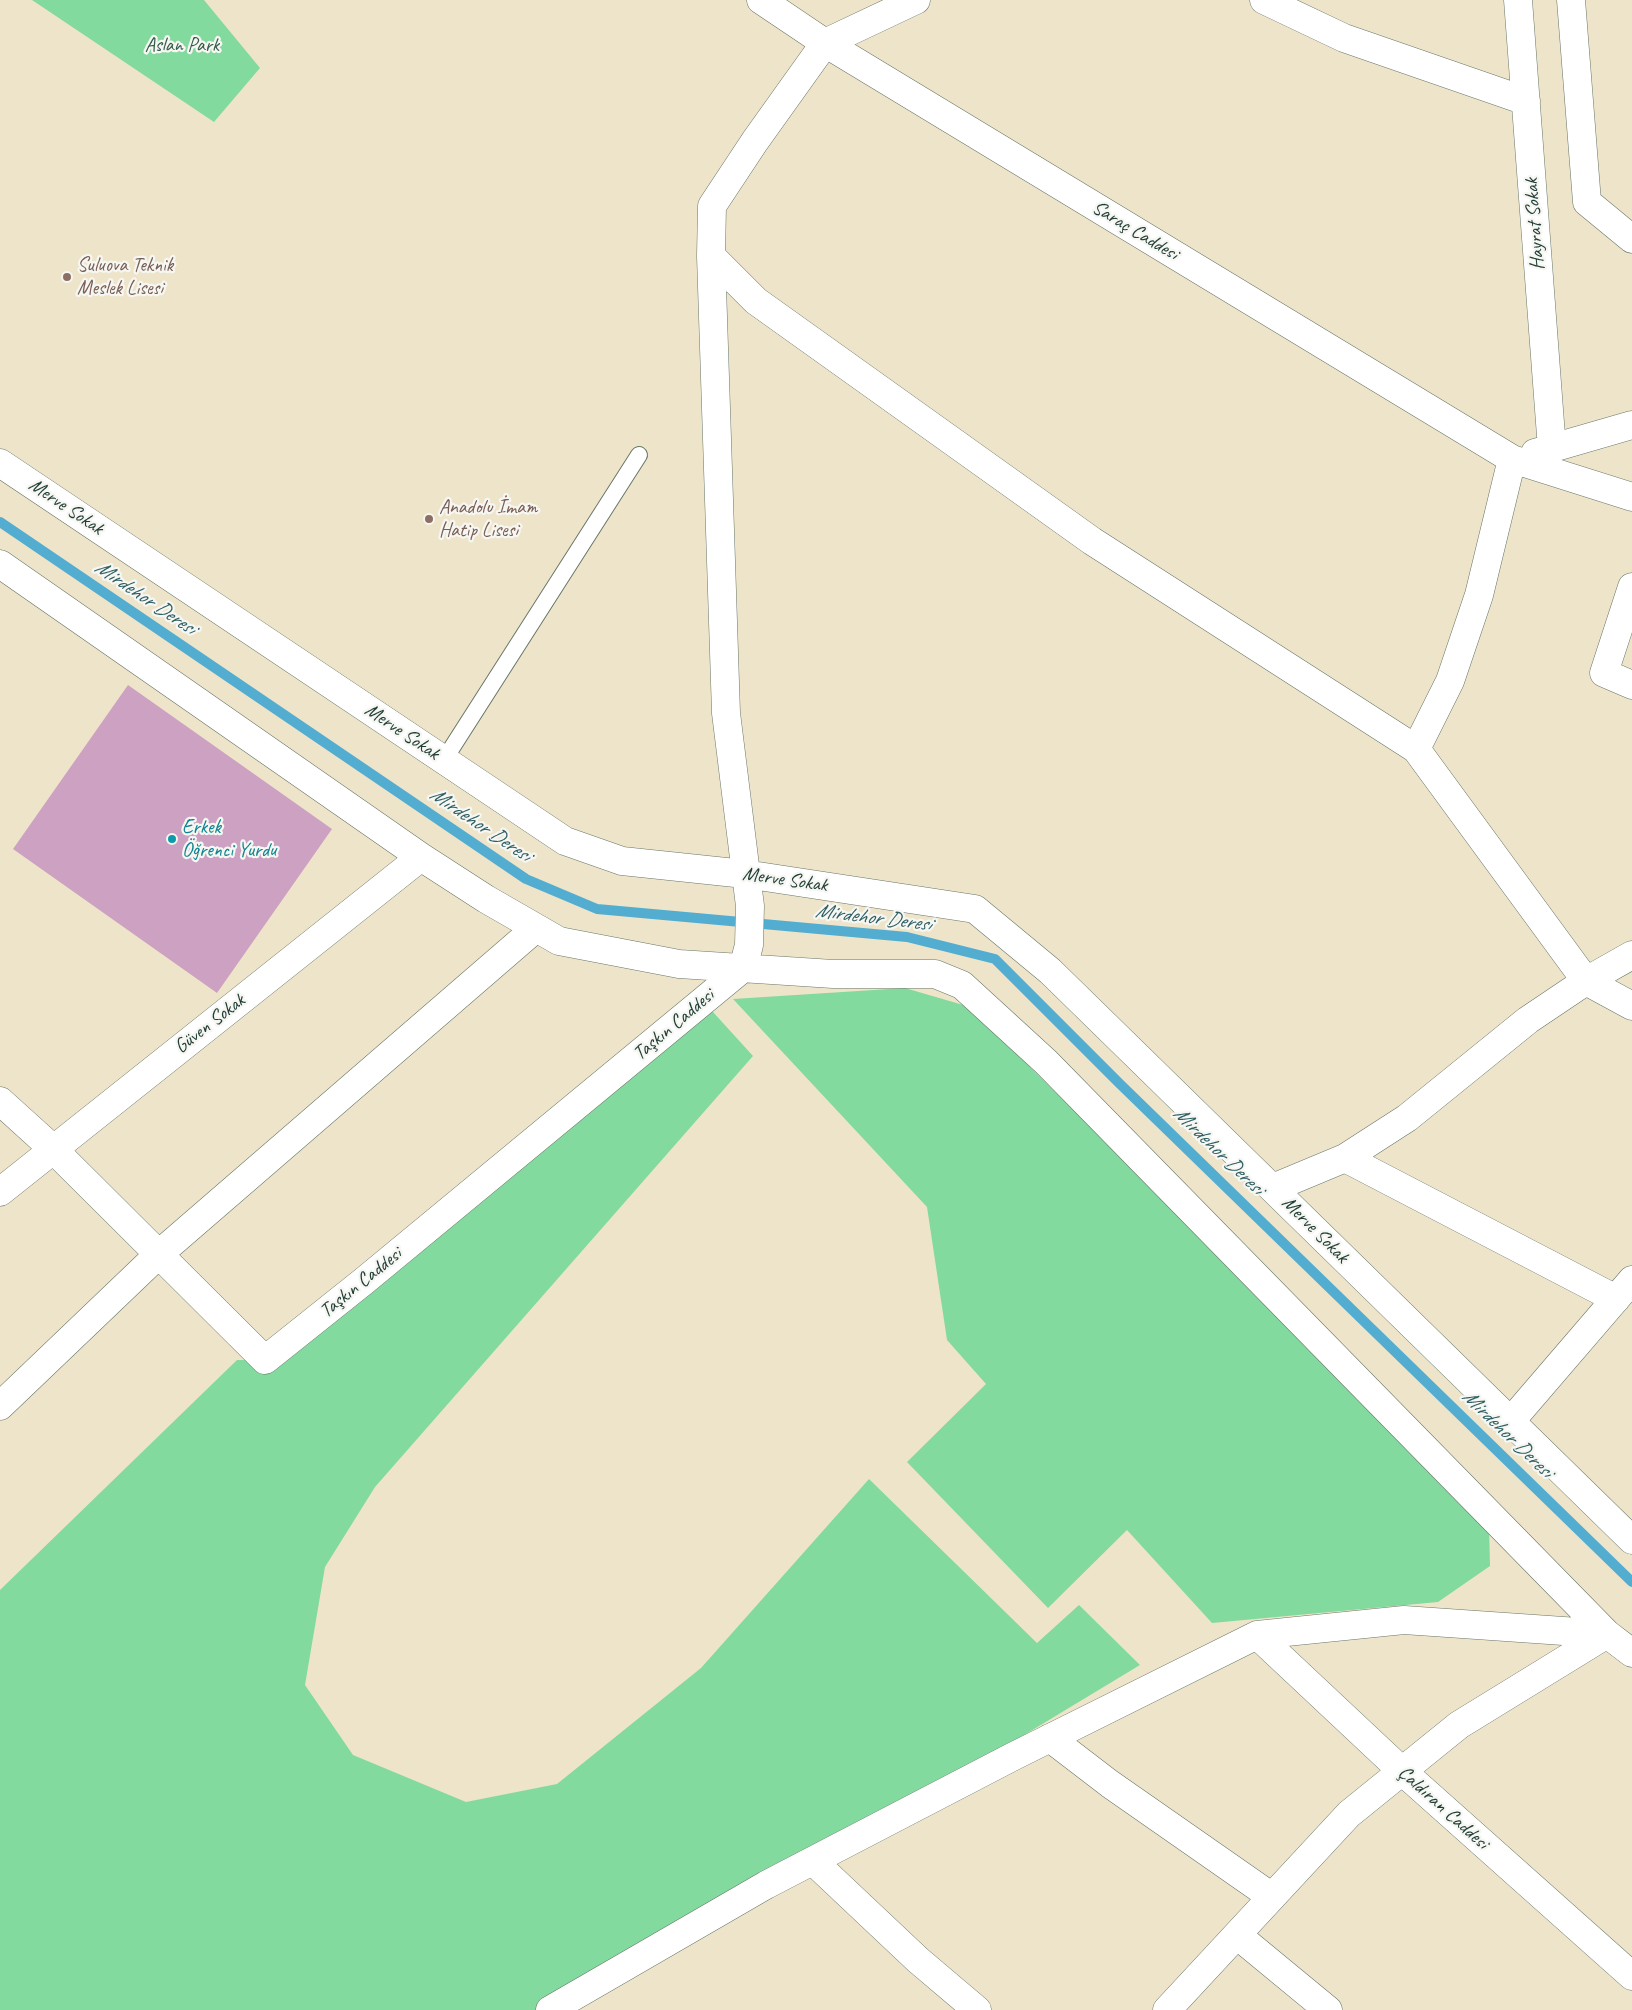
<!DOCTYPE html>
<html>
<head>
<meta charset="utf-8">
<style>
	body { margin:0 }
	canvas { display:block; background:#eee4c9 }
</style>
</head>
<body>
<canvas width="1632" height="2010"></canvas>
<script>
const ctx = document.querySelector('canvas').getContext('2d');
ctx.lineJoin = 'round';
function fillPath(path, color) {
  ctx.fillStyle = color;
  ctx.fill(path, 'evenodd');
}
function trace(path, color, width, dash) {
  ctx.strokeStyle = color;
  ctx.lineWidth = width;
  ctx.lineCap = dash ? 'butt' : 'round';
  ctx.setLineDash(dash || []);
  ctx.stroke(path);
}
function drawText(font, color, halo, rows, align = 'center') {
  ctx.font = font + ' Caveat,sans-serif';
  ctx.lineWidth = 4.5;
  ctx.setLineDash([]);
  ctx.textBaseline = 'middle';
  ctx.strokeStyle = halo;
  ctx.fillStyle = color;
  for (const [text, x, y, turn = 0] of rows) {
    ctx.save();
    ctx.translate(x, y);
    ctx.rotate((+turn || 0) * Math.PI / 180);
    ctx.textAlign = isNaN(turn) ? turn : align;
    if (halo) ctx.strokeText(text, 0, 0);
    ctx.fillText(text, 0, 0);
    ctx.restore();
  }
}
const green = new Path2D(`
	M32,0H204L260,68L214,122Z
	M905,988L970,1007L1489,1526L1490,1566L1438,1602L1212,1623L1127,1530L1048,1608L907,1462L986,1384L947,1340L927,1207L733,999Z
	M703,1001L753,1056L375,1487L325,1567L305,1685L353,1755L466,1802L557,1784L701,1668L869,1479L1037,1643L1079,1605L1140,1665L842,1845L554,2010H0V1590L237,1360H266Z`);
const stream = new Path2D(`
	M0,522L526,879L597,909L907,937L995,959L1120,1084L1632,1582`);
const building = new Path2D(`
	M128,685L332,829L217,993L13,849Z`);
const lane = new Path2D(`
	M444,760L639,455`);
const street = new Path2D(`
	M761,0L825,43L1512,459L1632,497
	M916,0L825,43L755,141L712,206L711,256L756,301L1092,541L1416,749L1586,981L1632,1006
	M1264,0L1344,38L1526,101
	M1518,0L1552,449
	M1571,0L1587,202L1632,239
	M1535,453L1632,425
	M0,463L565,841L622,861L745,874L975,909L1050,971L1632,1540
	M0,564L421,857L486,899L559,941L679,964L833,974H935L962,985L1046,1062L1607,1634L1632,1653
	M1632,587L1604,673L1632,685
	M1416,749L1450,681L1479,595L1512,459
	M0,1101L52,1148L265,1360L364,1281L743,968L749,945L750,906L726,713L711,256
	M1345,1158L1616,1299
	M1273,1188L1345,1158L1407,1118L1528,1020L1586,981L1632,955
	M0,1192L421,857
	M0,1406L159,1254L536,928
	M1510,1422L1632,1280
	M1257,1635L1402,1771L1632,1976
	M1050,1738L1110,1784L1272,1897
	M813,1861L918,1960L977,2010
	M1237,1935L1328,2010
	M550,2010L766,1885L1014,1756L1257,1635L1404,1620L1607,1634
	M1167,2010L1349,1814L1459,1725L1607,1634`);
const markers = [
	[67,277,5,"#8d6e63"],
	[429,519,5,"#8d6e63"],
	[172,839,5,"#0f9aa8"]
];
const parkNames = [
	["Aslan Park",182,46]
];
const streetNames = [
	["Hayrat Sokak",1535,224,-94],
	["Saraç Caddesi",1135,231,31],
	["Merve Sokak",66,507,34],
	["Merve Sokak",402,732,34],
	["Merve Sokak",785,880,8],
	["Güven Sokak",210,1024,-38],
	["Taşkın Caddesi",674,1025,-40],
	["Merve Sokak",1315,1230,45],
	["Taşkın Caddesi",361,1283,-39],
	["Çaldıran Caddesi",1443,1808,42]
];
const educationNames = [
	["Suluova Teknik",77,266],
	["Meslek Lisesi",77,289],
	["Anadolu İmam",439,508],
	["Hatip Lisesi",439,531]
];
const cultureNames = [
	["Erkek",182,828],
	["Öğrenci Yurdu",182,851]
];
const waterNames = [
	["Mirdehor Deresi",145,598,34],
	["Mirdehor Deresi",480,825,34],
	["Mirdehor Deresi",873,918,7],
	["Mirdehor Deresi",1218,1151,44],
	["Mirdehor Deresi",1507,1434,44]
];
fillPath(green, '#83da9e');
trace(stream, '#53add0', 10);
fillPath(building, '#cca1c2');
trace(lane, '#677768', 18);
trace(street, '#677768', 29);
trace(lane, '#fff', 16);
trace(street, '#fff', 28);
for (const [x, y, r, color] of markers) {
  const dot = new Path2D();
  dot.arc(x, y, r, 0, 2 * Math.PI);
  ctx.fillStyle = color;
  ctx.fill(dot);
  trace(dot, '#f6f6f2', 2);
}
drawText('20px', '#335c49', '#f6f6f2', parkNames);
drawText('20px', '#1f3d34', '#f6f6f2', streetNames);
drawText('20px', '#785e54', '#f6f6f2', educationNames, 'left');
drawText('20px', '#0d838f', '#f6f6f2', cultureNames, 'left');
drawText('italic 21px', '#2f5f63', '#f6f6f2', waterNames);
</script>
</body>
</html>
